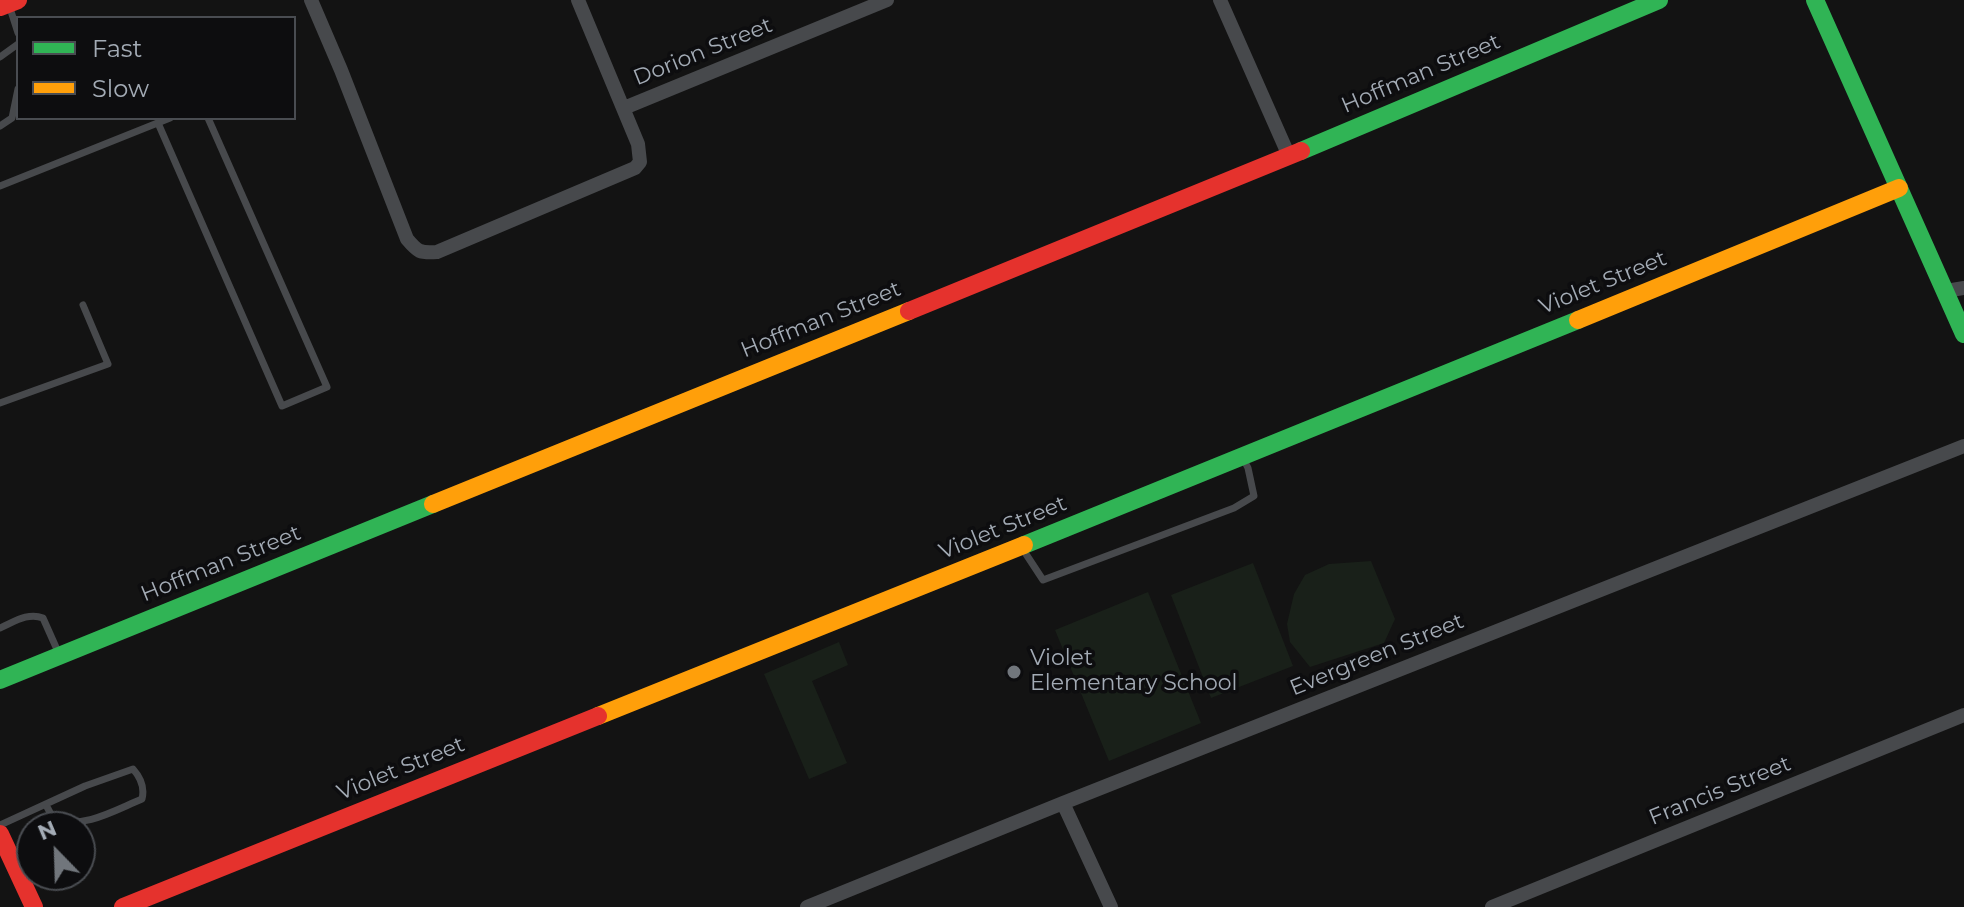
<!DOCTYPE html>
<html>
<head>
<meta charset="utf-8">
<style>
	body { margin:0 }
	#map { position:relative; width:1964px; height:907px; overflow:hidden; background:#131313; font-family:Montserrat,sans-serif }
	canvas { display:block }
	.legend { position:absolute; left:16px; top:16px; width:280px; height:104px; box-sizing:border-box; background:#0d0d0f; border:2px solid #494c51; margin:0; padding:10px 14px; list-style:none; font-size:24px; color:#a3abb5 }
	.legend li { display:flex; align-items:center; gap:16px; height:40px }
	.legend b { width:40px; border:2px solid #494c51 }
	.north { position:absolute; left:16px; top:811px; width:80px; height:80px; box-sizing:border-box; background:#0d0d0f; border:2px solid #494c51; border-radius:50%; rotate:337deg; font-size:22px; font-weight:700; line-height:32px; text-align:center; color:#a3abb5 }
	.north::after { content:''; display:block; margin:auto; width:28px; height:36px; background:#71767c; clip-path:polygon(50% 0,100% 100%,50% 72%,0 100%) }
</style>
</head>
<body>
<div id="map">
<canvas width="1964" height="907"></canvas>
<ul class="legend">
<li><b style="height:10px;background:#30b455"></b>Fast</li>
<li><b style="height:10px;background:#ff9f0a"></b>Slow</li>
</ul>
<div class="north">N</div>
</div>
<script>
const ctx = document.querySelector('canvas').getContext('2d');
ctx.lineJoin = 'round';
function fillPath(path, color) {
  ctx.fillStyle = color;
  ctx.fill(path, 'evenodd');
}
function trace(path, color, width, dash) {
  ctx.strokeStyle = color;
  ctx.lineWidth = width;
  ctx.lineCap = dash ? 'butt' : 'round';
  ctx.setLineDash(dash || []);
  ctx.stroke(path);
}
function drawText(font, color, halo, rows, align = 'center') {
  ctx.font = font + ' Montserrat,sans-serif';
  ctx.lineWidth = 7;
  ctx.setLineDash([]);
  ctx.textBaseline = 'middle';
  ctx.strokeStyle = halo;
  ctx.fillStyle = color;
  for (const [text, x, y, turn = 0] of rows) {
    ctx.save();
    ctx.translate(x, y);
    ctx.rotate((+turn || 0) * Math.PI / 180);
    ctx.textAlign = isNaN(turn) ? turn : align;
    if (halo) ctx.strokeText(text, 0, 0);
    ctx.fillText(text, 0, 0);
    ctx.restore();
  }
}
const green = new Path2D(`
	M1371,561L1395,619L1384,643L1310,667L1290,642L1287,624L1294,594L1305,575L1329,564Z
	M1253,563L1293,666L1211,698L1171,595Z
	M1148,592L1201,723L1109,761L1055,630Z
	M839,642L848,665L812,681L847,763L809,779L764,674Z`);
const lane = new Path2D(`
	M9,5L18,33
	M0,57L18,44
	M158,123L282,406L327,387L208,118
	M0,126L12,118L18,89
	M0,186L170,118
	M0,403L108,364L83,305
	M1022,548L1043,580L1234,508L1254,496L1248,468L1244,460
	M0,628C14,622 28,612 43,618L59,654
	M0,825L85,786L133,769C141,778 145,787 142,799C113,811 86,828 54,820L46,805`);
const street = new Path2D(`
	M311,0L341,70L407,239C418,252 419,253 437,252L635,168L640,162L638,144L578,0
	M1220,0L1289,156
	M624,108L887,0
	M1946,291L1964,288
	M1063,803L1111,907
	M807,907L1063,803L1964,446
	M1492,907L1964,715`);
const fast = new Path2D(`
	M1815,0L1964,334
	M1301,151L1659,0
	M1024,545L1578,320
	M0,680L433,504`);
const slow = new Path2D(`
	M1578,320L1899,188
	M433,504L909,311
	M598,716L1024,545`);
const jam = new Path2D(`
	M0,7L18,0
	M909,311L1301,151
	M0,834L34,907
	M123,907L598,716`);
const markers = [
	[1014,672,8,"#71767c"]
];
const streetNames = [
	["Dorion Street",703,52,-22],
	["Hoffman Street",1421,74,-23],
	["Violet Street",1603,283,-22],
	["Hoffman Street",821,320,-22],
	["Violet Street",1003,528,-22],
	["Hoffman Street",221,564,-22],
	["Evergreen Street",1377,655,-22],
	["Violet Street",401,769,-22],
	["Francis Street",1720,791,-22]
];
const poiNames = [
	["Violet",1030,659],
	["Elementary School",1030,684]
];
fillPath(green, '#192019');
trace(lane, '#47494c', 7);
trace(street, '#47494c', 14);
trace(fast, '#30b455', 18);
trace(slow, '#ff9f0a', 18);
trace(jam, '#e5322d', 18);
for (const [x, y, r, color] of markers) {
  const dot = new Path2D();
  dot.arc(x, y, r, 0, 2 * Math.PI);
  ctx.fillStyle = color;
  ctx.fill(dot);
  trace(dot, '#0d0d0f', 3);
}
drawText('22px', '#a3abb5', '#0d0d0f', streetNames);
drawText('22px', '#a3abb5', '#0d0d0f', poiNames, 'left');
</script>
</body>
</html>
